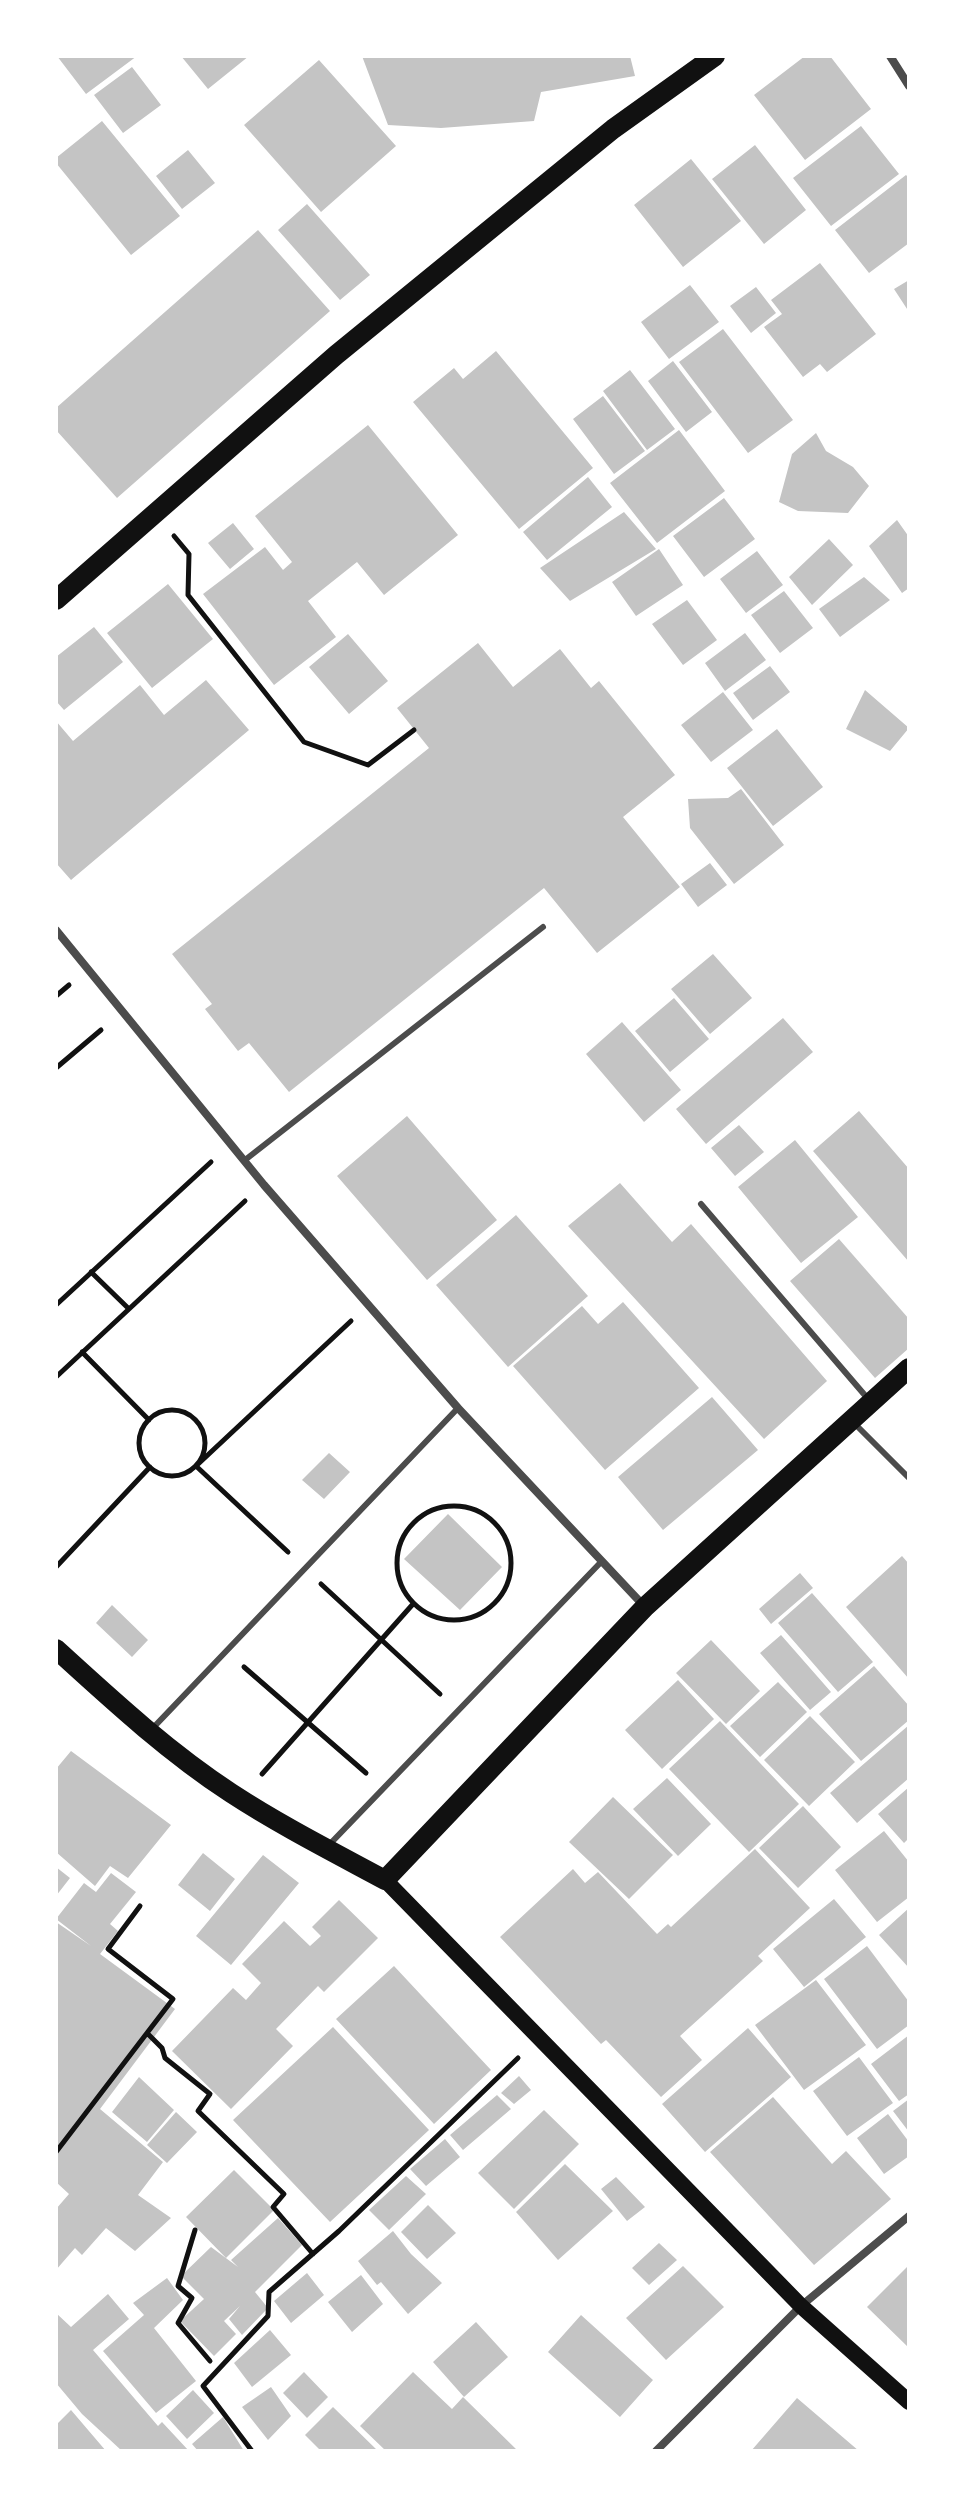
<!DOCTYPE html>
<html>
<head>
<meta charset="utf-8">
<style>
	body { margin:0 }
	#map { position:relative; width:965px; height:2507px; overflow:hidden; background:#fff; font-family:"Varela Round",sans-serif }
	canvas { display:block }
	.frame { position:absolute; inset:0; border:58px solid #fff; pointer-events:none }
</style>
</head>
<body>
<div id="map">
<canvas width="965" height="2507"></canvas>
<div class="frame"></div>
</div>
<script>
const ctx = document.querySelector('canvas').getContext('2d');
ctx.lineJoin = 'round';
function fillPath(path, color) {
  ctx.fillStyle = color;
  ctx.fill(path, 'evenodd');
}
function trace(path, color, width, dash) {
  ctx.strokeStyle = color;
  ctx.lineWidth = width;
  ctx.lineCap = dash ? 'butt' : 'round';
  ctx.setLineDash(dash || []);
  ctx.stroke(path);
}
const building = new Path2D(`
	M57,56H137L86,94Z
	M181,56H249L208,89Z
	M362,56H630L635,76L541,92L534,121L441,128L388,125Z
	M805,56H830L871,109L805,160L754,95Z
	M319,60L396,146L321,212L244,125Z
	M132,67L161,105L123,133L94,95Z
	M102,121L180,216L131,255L56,163V158Z
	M861,126L899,174L831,226L793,178Z
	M755,145L806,210L764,244L712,179Z
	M188,150L215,183L182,209L156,176Z
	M691,159L741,221L683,267L634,205Z
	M906,175L909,178V243L869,273L835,230Z
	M307,204L370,275L340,300L278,230Z
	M258,230L330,311L117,498L56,430V408Z
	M820,263L876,334L827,372L820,364L803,377L764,327L782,314L771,300Z
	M909,280V312L894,289Z
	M690,285L719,322L669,359L641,322Z
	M756,287L776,313L751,333L730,306Z
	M723,329L793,420L748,453L679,362Z
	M496,351L593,468L519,529L413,402L454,368L463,379Z
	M673,361L712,412L686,432L648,381Z
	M630,370L675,429L647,450L603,391Z
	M603,396L645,451L614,474L573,419Z
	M368,425L458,535L384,595L357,562L308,601L336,637L274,685L203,594L265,547L283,570L292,562L255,516Z
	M679,430L725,491L657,543L610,483Z
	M816,433L826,451L853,467L869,486L848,513L798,511L779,502L792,454Z
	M588,477L612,507L547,560L523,532Z
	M724,498L755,539L704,577L673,536Z
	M624,512L656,549L570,601L540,568Z
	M897,520L909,537V588L902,593L869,546Z
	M233,523L254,549L230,569L208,543Z
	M829,539L853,565L812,605L789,577Z
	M659,549L683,585L636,616L612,582Z
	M757,551L783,585L746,613L720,579Z
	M864,577L890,600L840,637L819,609Z
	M168,584L213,639L152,688L107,633Z
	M784,591L813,628L780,653L751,615Z
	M687,600L717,640L683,665L652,624Z
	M94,627L123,662L64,710L56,701V657Z
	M745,633L766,660L725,691L705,663Z
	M348,634L388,681L349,714L309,667Z
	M478,643L513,687L560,649L591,688L599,681L675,775L623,817L680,887L597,953L544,888L289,1092L249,1043L238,1051L205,1009L212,1004L172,954L429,748L397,708Z
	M770,666L790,692L753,720L733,693Z
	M206,680L249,730L71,880L56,863V721L73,741L140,685L164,715Z
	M865,690L909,728L890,751L846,729Z
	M723,692L753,730L711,762L681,725Z
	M777,729L823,787L773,826L727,768Z
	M741,789L784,845L734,884L690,828L688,799L728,798Z
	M710,863L727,885L698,907L681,884Z
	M713,954L752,998L710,1034L671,989Z
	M674,998L709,1039L670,1072L635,1031Z
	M783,1018L813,1052L706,1144L676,1109Z
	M622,1022L681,1090L644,1122L586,1054Z
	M859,1111L909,1169V1262L813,1151Z
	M407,1116L497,1220L427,1280L337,1176Z
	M739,1125L764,1152L735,1176L711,1148Z
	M795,1140L858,1217L801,1263L738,1187Z
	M620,1183L672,1242L691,1224L827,1381L764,1439L568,1226Z
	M516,1215L588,1296L508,1367L436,1285Z
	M839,1239L909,1319V1348L875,1378L790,1281Z
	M623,1302L699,1388L605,1470L513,1366L582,1306L598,1324Z
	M712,1397L758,1450L663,1530L618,1477Z
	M329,1453L350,1472L324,1499L302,1480Z
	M448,1514L502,1567L460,1610L404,1559Z
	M902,1556L909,1564V1679L846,1607Z
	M800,1573L813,1588L771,1624L759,1609Z
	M812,1593L873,1662L838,1692L778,1623Z
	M112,1605L148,1640L132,1657L96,1623Z
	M781,1635L831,1692L810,1710L760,1653Z
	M711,1640L760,1691L726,1724L676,1673Z
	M874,1666L909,1706V1720L861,1761L819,1714Z
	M678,1680L714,1719L662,1769L625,1730Z
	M778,1682L807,1712L760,1757L730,1726Z
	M810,1716L855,1762L809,1806L764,1760Z
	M720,1721L799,1804L749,1852L669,1769Z
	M909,1725V1778L857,1823L830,1793Z
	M71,1751L171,1825L128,1878L110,1866L95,1886L56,1852V1769Z
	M667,1778L711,1824L678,1856L633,1809Z
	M909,1787V1838L904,1843L878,1814Z
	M613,1797L673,1855L629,1899L569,1842Z
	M803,1806L841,1847L798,1888L759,1848Z
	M884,1831L909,1862V1897L877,1922L835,1870Z
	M755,1849L810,1908L758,1956L763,1961L680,2036L702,2060L661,2097L606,2040L601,2044L500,1937L573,1869L585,1883L598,1872L657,1934L668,1924L671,1927Z
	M203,1853L235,1879L210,1911L178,1885Z
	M263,1855L299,1883L231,1965L196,1936Z
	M56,1867L70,1878L56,1896Z
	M111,1873L136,1892L110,1924L118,1931L100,1954L175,2009L100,2109L163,2162L138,2195L171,2218L135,2251L106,2228L82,2255L75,2248L56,2270V2209L69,2194L56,2182V1922L91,1946L56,1919L84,1883L96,1892Z
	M834,1899L866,1937L804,1987L773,1949Z
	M339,1900L378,1938L324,1992L318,1986L276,2029L293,2046L231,2109L172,2051L233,1988L246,2000L261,1983L242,1964L284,1921L310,1946L321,1936L312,1927Z
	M909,1908V1968L879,1935Z
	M867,1946L909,2002V2025L877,2049L824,1979Z
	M394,1966L491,2070L434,2124L336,2019Z
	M816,1980L866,2045L804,2090L755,2025Z
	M333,2027L429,2130L330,2222L233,2120Z
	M748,2028L791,2077L705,2152L662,2104Z
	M909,2035V2094L899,2101L871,2064Z
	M859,2057L893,2103L847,2136L813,2091Z
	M519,2076L531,2090L514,2104L501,2093Z
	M139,2077L174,2110L147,2142L112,2112Z
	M497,2095L511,2109L463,2150L450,2135Z
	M773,2097L832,2164L846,2151L891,2199L814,2265L710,2152Z
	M909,2099V2132L893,2111Z
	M544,2110L579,2144L514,2209L478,2173Z
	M176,2112L197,2132L167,2163L147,2145Z
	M888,2114L909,2142V2156L884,2174L857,2138Z
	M445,2139L460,2157L426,2186L410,2169Z
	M565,2164L613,2211L558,2260L516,2212Z
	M234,2170L274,2210L226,2258L186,2217Z
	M406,2176L426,2194L389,2230L369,2210Z
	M616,2177L645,2207L627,2221L601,2189Z
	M428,2205L456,2233L427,2259L401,2232Z
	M278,2218L302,2245L255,2292L268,2308L242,2335L229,2319L240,2306L224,2321L236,2334L214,2356L180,2321L204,2299L181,2276L211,2247L238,2267L231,2260Z
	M393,2231L411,2254L442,2283L408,2314L381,2282L377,2285L358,2261Z
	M659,2243L677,2260L649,2285L632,2268Z
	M909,2265V2348L867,2307Z
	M683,2266L724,2307L666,2360L626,2318Z
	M307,2273L324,2295L291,2323L274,2301Z
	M361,2275L383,2304L352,2332L328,2302Z
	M167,2278L183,2300L154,2328L196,2381L156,2413L103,2351L144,2315L133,2303Z
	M108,2294L129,2319L93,2350L158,2426L162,2422L189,2451H122L82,2414L56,2383V2313L71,2327Z
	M581,2315L653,2380L620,2417L548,2352Z
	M476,2322L508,2357L464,2397L433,2362Z
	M270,2330L291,2355L252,2387L234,2363Z
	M304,2372L328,2397L307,2418L283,2393Z
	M413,2372L452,2409L463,2397L518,2451H386L360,2426Z
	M271,2387L291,2416L268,2440L242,2407Z
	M193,2390L214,2413L187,2439L166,2416Z
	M797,2398L859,2451H751Z
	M333,2407L378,2451H321L305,2435Z
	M71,2410L106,2451H56V2425Z
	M223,2417L244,2451H198L192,2444Z`);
const path = new Path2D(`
	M174,536L189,554L188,595L304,742L368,765L414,730
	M56,996L69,985
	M56,1068L101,1030
	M91,1272L128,1308
	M56,1305L211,1162
	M82,1352L149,1420
	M56,1377L245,1201
	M139 1443a33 33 0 1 1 66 0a33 33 0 1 1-66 0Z
	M397 1563a57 57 0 1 1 114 0a57 57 0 1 1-114 0Z
	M288,1552L196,1466L351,1321
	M56,1567L150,1467
	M321,1584L440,1694
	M244,1667L366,1773
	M262,1774L413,1604
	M147,2033L162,2048L165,2058L210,2094L198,2111L284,2194L273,2207L313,2254
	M56,2152L173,1999L108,1949L140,1906
	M195,2230L178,2286L192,2298L178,2323L210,2361
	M252,2451L203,2386L268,2316L269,2292L339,2231L518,2058`);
const service = new Path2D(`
	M245,1160L543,927
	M701,1204L869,1400
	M855,1424L909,1478
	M151,1730L458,1408
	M328,1846L602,1561`);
const minor = new Path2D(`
	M890,56L909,86
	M56,930L264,1185L458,1408L644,1606
	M656,2451L801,2306L909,2216`);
const secondary = new Path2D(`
	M385,1880L801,2306L909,2402`);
const primary = new Path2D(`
	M56,600L336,355L613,129L715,56
	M56,1649C112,1700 167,1751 231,1793C280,1825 333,1852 385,1880L645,1607L909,1368`);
fillPath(building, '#c4c4c4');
trace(path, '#111', 5);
trace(service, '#4c4c4c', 6);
trace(minor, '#4c4c4c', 8);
trace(secondary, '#111', 16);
trace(primary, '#111', 20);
</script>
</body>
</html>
